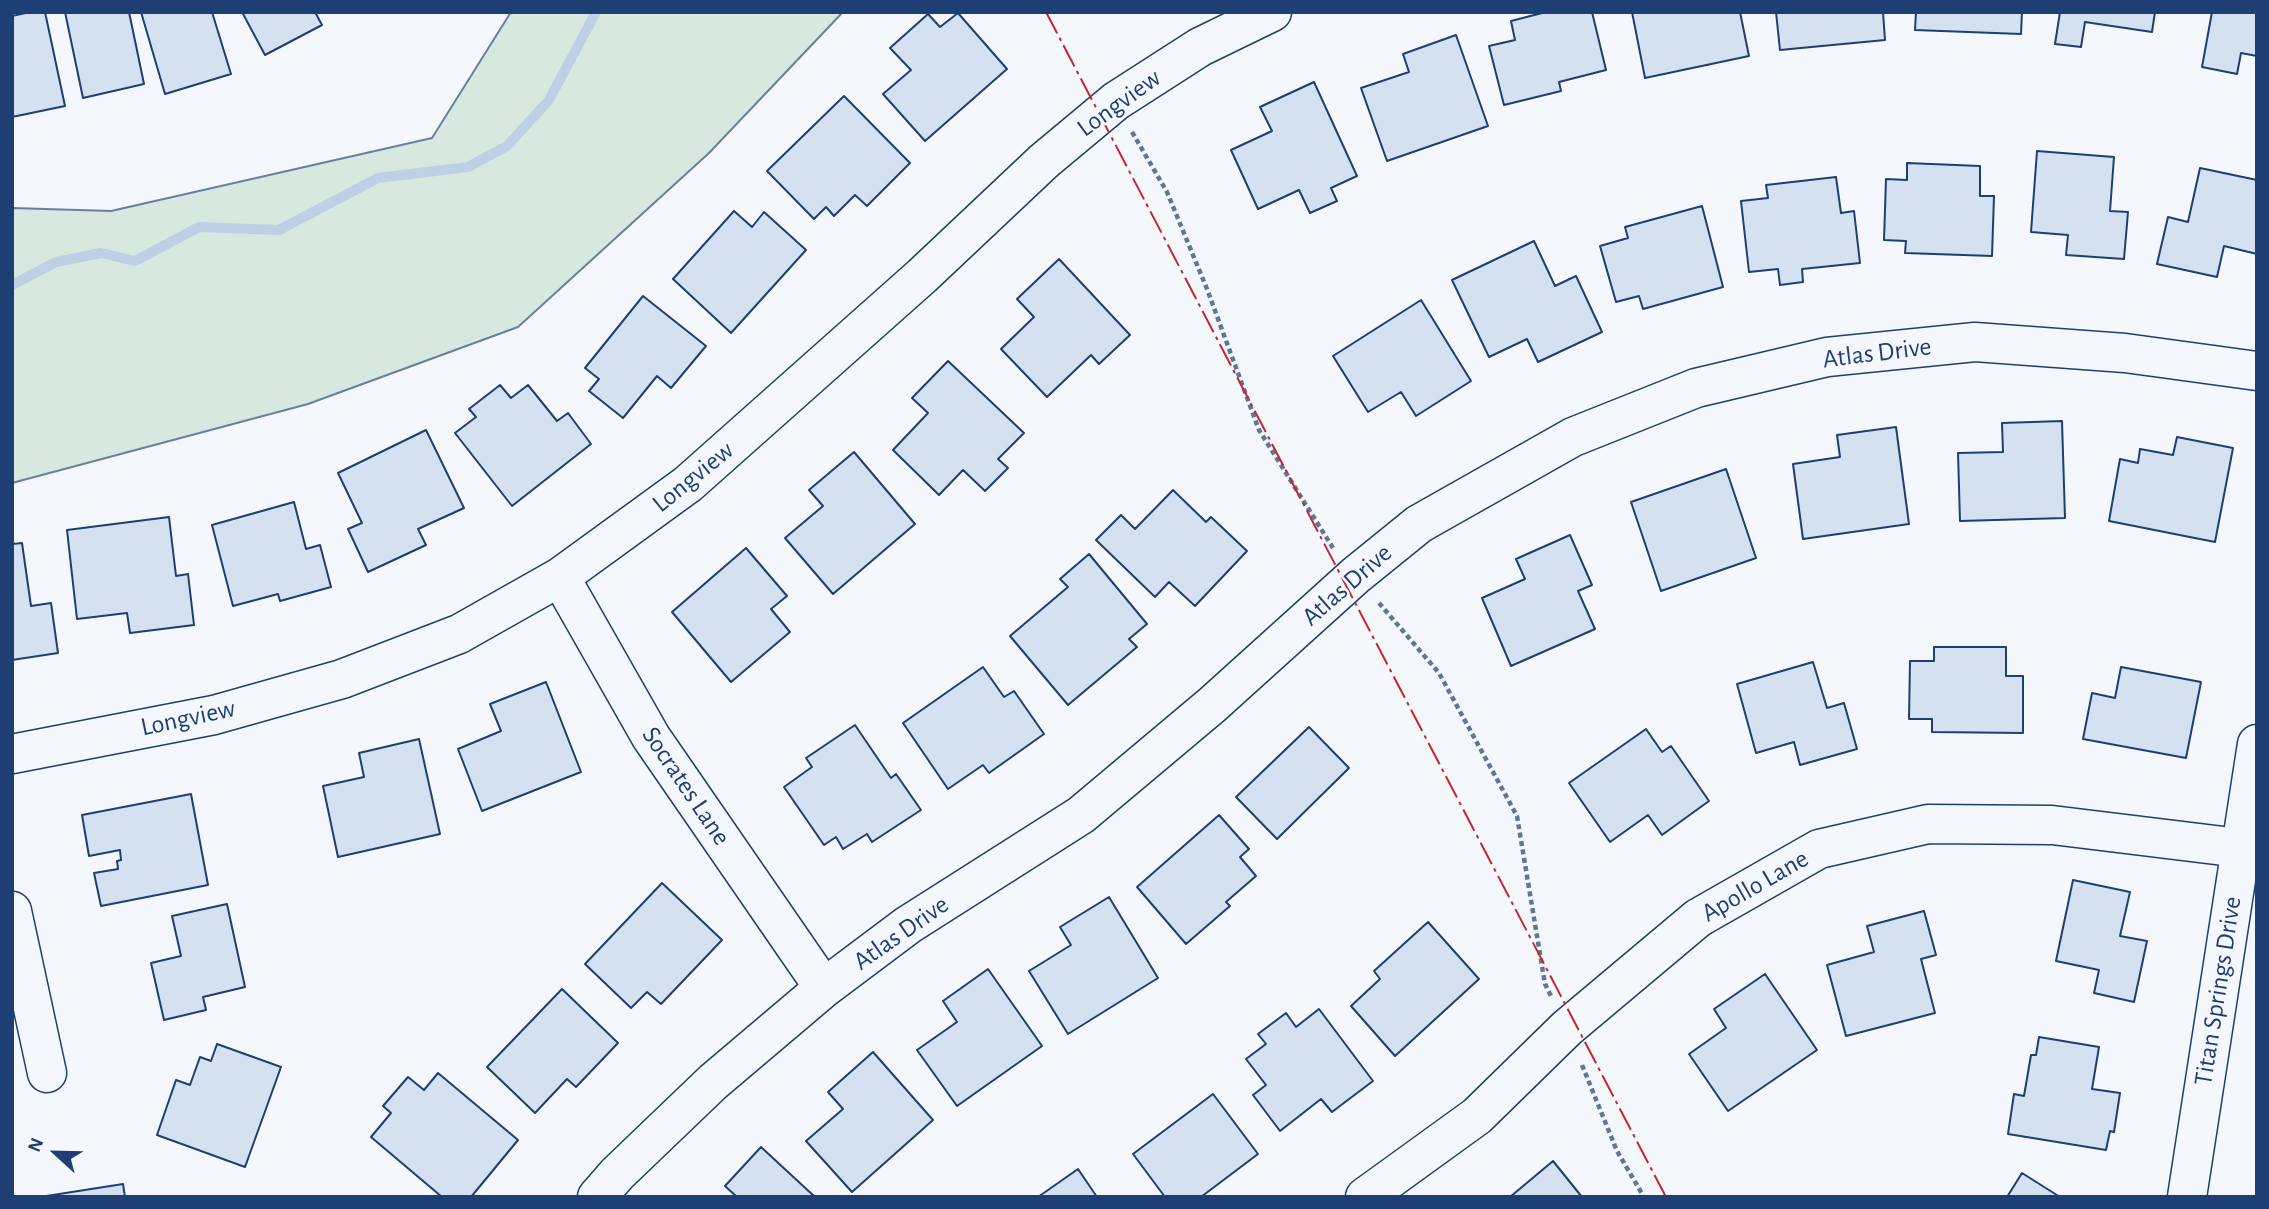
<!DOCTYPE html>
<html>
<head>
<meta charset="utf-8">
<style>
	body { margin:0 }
	#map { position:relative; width:2269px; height:1209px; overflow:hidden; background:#f4f7fb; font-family:"Alegreya Sans",sans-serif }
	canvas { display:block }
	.frame { position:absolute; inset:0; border:14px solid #1d3f73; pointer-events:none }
	.north { position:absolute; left:21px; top:1118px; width:70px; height:70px; -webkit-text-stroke:5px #f4f7fb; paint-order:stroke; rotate:292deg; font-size:19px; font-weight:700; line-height:28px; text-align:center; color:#1d3f73 }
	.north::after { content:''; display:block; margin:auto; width:24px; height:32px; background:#1d3f73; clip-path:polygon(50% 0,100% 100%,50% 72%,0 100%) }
</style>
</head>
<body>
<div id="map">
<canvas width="2269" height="1209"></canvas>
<div class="frame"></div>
<div class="north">N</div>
</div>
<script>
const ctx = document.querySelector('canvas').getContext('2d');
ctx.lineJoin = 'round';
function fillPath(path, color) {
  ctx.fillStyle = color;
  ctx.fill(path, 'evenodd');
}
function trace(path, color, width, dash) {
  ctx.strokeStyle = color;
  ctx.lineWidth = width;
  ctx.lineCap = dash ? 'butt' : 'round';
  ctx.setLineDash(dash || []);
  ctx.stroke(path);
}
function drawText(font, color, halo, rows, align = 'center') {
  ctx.font = font + ' "Alegreya Sans",sans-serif';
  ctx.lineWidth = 5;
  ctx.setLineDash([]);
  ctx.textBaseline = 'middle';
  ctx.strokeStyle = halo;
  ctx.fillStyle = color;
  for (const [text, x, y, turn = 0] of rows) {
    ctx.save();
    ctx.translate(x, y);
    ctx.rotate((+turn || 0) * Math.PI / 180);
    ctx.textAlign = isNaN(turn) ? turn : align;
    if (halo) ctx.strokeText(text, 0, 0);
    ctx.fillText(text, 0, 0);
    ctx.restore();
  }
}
const green = new Path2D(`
	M511,12H843L709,153L518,327L308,404L12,483V208L111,211L432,138Z`);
const stream = new Path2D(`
	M12,285L56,262L101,253L135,261L199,227L279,230L378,178L468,167L507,146L549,100L596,12`);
const building = new Path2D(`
	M30,12H45L65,106L12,117V16Z
	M65,12H129L144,84L83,98Z
	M141,12H212L231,74L165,94Z
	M242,12H315L322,25L265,55Z
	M1546,12H1592L1606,70L1559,82L1561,91L1504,105L1489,46L1515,40L1511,21Z
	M1632,12H1740L1749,56L1645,78Z
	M1776,12H1883L1885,40L1780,50Z
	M1916,12H2022L2021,34L1915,30Z
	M2060,12H2155L2152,32L2085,22L2081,47L2055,44Z
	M2212,12H2257V56L2241,53L2237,74L2202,67Z
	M958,13L1007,69L925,141L883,94L911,70L890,48L928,14L940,27Z
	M1456,35L1488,126L1387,161L1361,88L1409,72L1403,54Z
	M1314,82L1357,176L1331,188L1337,201L1310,213L1299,190L1258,209L1231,150L1272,131L1260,107Z
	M844,96L910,163L867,206L855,195L834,216L826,207L814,219L767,171Z
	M2037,151L2114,157L2110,211L2128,212L2124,259L2066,255L2068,235L2031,232Z
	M1907,163L1980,166V196H1994L1992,256L1905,253L1906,241L1884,240L1886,179L1907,180Z
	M2200,168L2257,180V254L2224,246L2217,277L2157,264L2168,217L2188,222Z
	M1836,177L1841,213L1854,211L1860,263L1802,269L1803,282L1780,285L1778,269L1749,272L1741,201L1768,198L1766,185Z
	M1702,206L1723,287L1643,309L1639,296L1616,302L1600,246L1628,238L1625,227Z
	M734,211L752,227L764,212L806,250L731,333L673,279Z
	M1534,241L1555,286L1576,276L1602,332L1538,362L1527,339L1489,357L1452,280Z
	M1059,259L1130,335L1099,364L1091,355L1047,397L1001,349L1034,317L1017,299Z
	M643,296L706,346L671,388L657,376L623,418L589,391L599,379L585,368Z
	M1421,300L1471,381L1416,416L1401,392L1368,412L1333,356Z
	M948,361L1024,433L998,459L1008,468L985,491L963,470L939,495L893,450L928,413L912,398Z
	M500,385L511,398L528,385L557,421L568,413L591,444L512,506L455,433L476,417L469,409Z
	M2062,421L2065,518L1960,521L1958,453L2003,452L2002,423Z
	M1896,427L1909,524L1803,539L1793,464L1840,457L1837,435Z
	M426,430L464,508L418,529L426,545L368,572L348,529L362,523L338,473Z
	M2177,437L2233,448L2215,542L2109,521L2120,459L2138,463L2140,449L2173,455Z
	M854,452L915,524L833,594L785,538L823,506L809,490Z
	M1726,469L1756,558L1661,591L1631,502Z
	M1173,490L1206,522L1211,517L1247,551L1195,606L1169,582L1155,597L1096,540L1121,515L1135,529Z
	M294,502L306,549L320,545L331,587L280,601L278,594L233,606L212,525Z
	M169,517L176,576L188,574L194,625L130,633L127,613L77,619L67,530Z
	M1570,535L1592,585L1578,591L1595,629L1511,666L1482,598L1525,579L1516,559Z
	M22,543L31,606L51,603L58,653L12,660V544Z
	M746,548L787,596L771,609L790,632L731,682L672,612Z
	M1089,554L1147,624L1129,639L1137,647L1068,705L1010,636L1068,587L1060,579Z
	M1934,647H2006V676H2023V733L1932,732V719H1909L1910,661H1934Z
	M1813,662L1827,708L1844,703L1857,749L1800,765L1794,742L1756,753L1737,684Z
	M983,667L1004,697L1014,691L1044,734L989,773L983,765L948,789L903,723Z
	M2121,667L2201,682L2186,758L2083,739L2092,693L2115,698Z
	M546,682L581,772L482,811L458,749L501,731L490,704Z
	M855,725L891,778L896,774L921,810L872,842L867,834L843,849L836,837L824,845L784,787L812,767L806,758Z
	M1309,727L1349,768L1277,839L1236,797Z
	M1646,729L1662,752L1671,746L1709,801L1662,835L1648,815L1610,842L1569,783Z
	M419,739L440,834L338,857L323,786L364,777L359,753Z
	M191,794L208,885L101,906L94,873L118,869L117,861L121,860L120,850L89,856L82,815Z
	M1219,815L1249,849L1240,857L1256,876L1226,902L1230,906L1186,944L1137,887Z
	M2073,880L2130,892L2120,936L2147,941L2134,1002L2094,993L2099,970L2056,961Z
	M662,883L722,940L661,1004L647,992L631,1008L585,964Z
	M1109,897L1158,978L1068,1034L1029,971L1071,945L1060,927Z
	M227,904L245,987L203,997L206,1010L164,1020L151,963L181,956L172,916Z
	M1924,911L1936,955L1921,959L1935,1013L1846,1036L1827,965L1874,952L1867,926Z
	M1428,922L1479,979L1395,1056L1351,1006L1380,979L1374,971Z
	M988,969L1042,1046L957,1106L917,1050L957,1022L943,1001Z
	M1765,974L1817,1050L1728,1111L1689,1054L1726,1028L1714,1009Z
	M562,989L618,1043L576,1087L567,1079L535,1113L487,1067Z
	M1319,1009L1373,1081L1332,1112L1321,1099L1280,1131L1253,1095L1266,1085L1246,1059L1266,1044L1258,1034L1286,1013L1296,1027Z
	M2039,1037L2099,1047L2092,1089L2120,1093L2114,1132L2110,1131L2106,1150L2008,1134L2014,1094L2024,1096L2031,1055H2036Z
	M217,1044L281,1067L245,1167L157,1135L176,1080L190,1085L200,1057L211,1061Z
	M873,1052L933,1120L852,1192L806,1141L843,1109L828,1092Z
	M438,1073L518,1140L471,1197H442L371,1137L391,1113L383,1106L408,1077L424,1090Z
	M1213,1094L1258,1154L1201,1197H1165L1133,1154Z
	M761,1147L815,1197H737L725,1186Z
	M1553,1161L1582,1197H1510Z
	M1078,1169L1097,1197H1038Z
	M2022,1173L2060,1197H2007Z
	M123,1184L125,1197H40Z`);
const path = new Path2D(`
	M1132,132L1167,192L1207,289L1259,430L1333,548
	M1379,603L1439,673L1517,816L1545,984L1551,996
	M1582,1065L1617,1151L1644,1197`);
const minor = new Path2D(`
	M560,577L651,737L824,988
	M12,754L214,715L342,679L459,634L560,577L688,484L922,276L1044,161L1116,101L1200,47L1272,12
	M12,911L47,1073
	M597,1197L617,1174L713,1082L824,988L908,925L1081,815L1212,705L1356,575L1419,524L1573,437L1696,388L1827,357L1975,342L2125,353L2257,371
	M1365,1197L1477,1116L1567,1028L1698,918L1819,849L1928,824L2052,825L2240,848
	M2187,1197L2257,744`);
const power = new Path2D(`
	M1046,12L1666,1197`);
const streetNames = [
	["Longview",1119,103,-36],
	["Atlas Drive",1877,353,-7],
	["Longview",693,477,-39],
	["Atlas Drive",1347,585,-41],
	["Longview",188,718,-12],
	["Socrates Lane",686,786,56],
	["Apollo Lane",1755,886,-30],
	["Atlas Drive",901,933,-35],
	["Titan Springs Drive",2218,991,-81]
];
fillPath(green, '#d7e8df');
trace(green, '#687fa3', 2);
trace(stream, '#bed0e5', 10);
fillPath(building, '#d5e0f0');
trace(building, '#1d3f73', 2);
trace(minor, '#1d3f73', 41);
trace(path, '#5e769c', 4.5, [5, 3.5]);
trace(minor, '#f4f7fb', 38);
trace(power, '#c62828', 2, [24, 5, 3.5, 5]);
drawText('26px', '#1d3f73', '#f4f7fb', streetNames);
</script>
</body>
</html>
